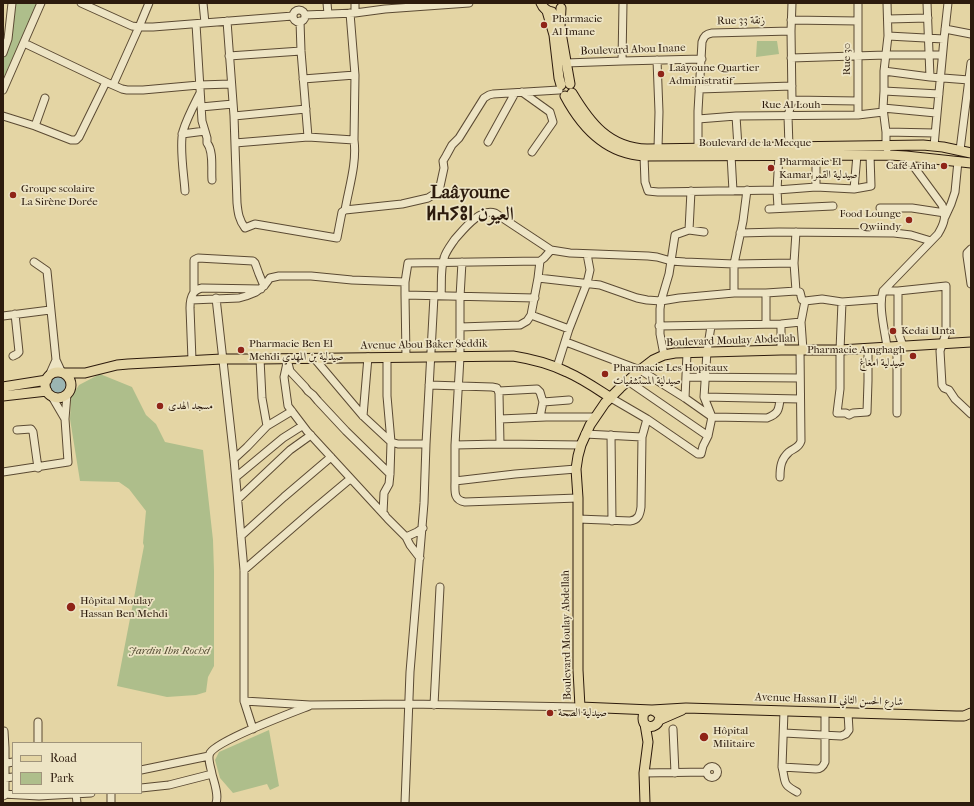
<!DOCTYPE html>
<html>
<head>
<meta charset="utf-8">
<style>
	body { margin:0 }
	#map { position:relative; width:974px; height:806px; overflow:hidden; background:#e4d5a4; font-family:"IM FELL French Canon",serif }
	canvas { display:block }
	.frame { position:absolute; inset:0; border:4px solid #2d1b0d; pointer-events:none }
	.legend { position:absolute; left:12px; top:742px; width:130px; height:52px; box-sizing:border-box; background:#ede4c4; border:1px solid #a0947b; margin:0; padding:5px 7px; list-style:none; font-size:12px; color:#2d1b0d }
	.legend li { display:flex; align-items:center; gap:8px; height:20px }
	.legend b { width:20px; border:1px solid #a0947b }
</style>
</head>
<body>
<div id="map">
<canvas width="974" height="806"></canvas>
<div class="frame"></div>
<ul class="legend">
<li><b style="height:5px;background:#e4d5a4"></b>Road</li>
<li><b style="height:11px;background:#aebe8b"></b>Park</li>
</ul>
</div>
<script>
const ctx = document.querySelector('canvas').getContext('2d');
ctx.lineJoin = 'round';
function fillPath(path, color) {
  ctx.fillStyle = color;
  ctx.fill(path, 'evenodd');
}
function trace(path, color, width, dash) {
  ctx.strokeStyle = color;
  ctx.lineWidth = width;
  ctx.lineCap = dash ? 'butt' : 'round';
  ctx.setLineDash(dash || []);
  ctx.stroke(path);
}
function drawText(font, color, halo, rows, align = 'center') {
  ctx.font = font + ' "IM FELL French Canon",Amiri,"Noto Sans Tifinagh",serif';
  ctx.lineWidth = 3.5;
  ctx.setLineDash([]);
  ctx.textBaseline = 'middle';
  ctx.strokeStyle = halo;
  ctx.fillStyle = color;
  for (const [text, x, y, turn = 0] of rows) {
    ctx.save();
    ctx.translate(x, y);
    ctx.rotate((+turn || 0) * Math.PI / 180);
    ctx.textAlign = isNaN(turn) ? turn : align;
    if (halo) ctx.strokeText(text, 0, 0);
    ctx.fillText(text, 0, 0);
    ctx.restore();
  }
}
const green = new Path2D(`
	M12,3H38L3,79V59L11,41Z
	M757,41H777L779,54L756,57Z
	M100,374L132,387L146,415L156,424L165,442L203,450L213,540L214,571V666L208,677L206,692L196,695L167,697L117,686L144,546L143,543L146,511L129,489L119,482L80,481L70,419L71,398L79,385Z
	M269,730L279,786L270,790L267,784L233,793L220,778L215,760L219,752Z`);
const water = new Path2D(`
	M50 385a9 9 0 1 1 18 0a9 9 0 1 1-18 0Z`);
const minor = new Path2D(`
	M81,3L132,26L139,27H153L293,16
	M203,3L205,23
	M327,3L328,14
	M355,3V13
	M887,3L888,36L884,71V91L883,108L886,132V145L887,149
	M927,3L930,77
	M293 16a6 6 0 1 1 12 0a6 6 0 1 1-12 0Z
	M350,13L355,75L354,140C357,163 349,187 345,210L402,204L428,198L439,191L444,168L443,161L446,156L452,145L459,138L484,98L489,95L493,94L559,90
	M305,15L355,13L385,9L469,3
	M888,19L928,18
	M791,20L858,21
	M227,21L234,116L237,203C238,213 239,220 245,228L255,224L337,238L342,212L345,210
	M300,21L301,51L308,137
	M945,29L971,34
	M888,36L944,39
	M24,43L106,82L122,89L127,90H143L199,85L231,84
	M3,53L8,39L12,3
	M229,56L301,51
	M791,58L886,55H942
	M657,60L659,112L658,148
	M622,61L623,3
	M566,63L622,61L702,59
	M884,71L930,77L969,80
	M303,79L355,75
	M113,85L139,27L149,3
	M699,89L792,86
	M3,90L41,3
	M884,91L939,94
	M522,92L550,112L553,122L532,152
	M792,100L858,101
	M201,107L233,104
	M883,108L936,113
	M858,115V3
	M3,116L35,126L71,140H76L79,137L106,82
	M234,116L306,109
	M736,116L738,147
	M698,119L736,116L858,115L883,112
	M35,126L45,98
	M205,131L207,138V143C214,151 211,170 212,180
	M886,132L935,133
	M182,134L205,131L202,121L196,24
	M488,142L515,93
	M235,143L308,137L354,140
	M934,146L944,39L948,3
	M789,147L788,116L792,100L791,31L792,3
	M698,148V111L702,42C704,36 706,34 712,33L791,31
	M960,150L971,63
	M816,154V187
	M731,155L733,191
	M644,156L645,182L648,191L658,192L777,190L816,187L854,189L871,186L870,155
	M854,189L857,155
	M185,191C184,175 179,146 183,131C187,118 194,105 200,93
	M778,208L777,190L779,155
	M880,208H912L945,213
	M769,209L833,206
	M945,217L951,204L955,192L958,161
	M689,230L691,191
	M796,232L794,263L796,291L800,292L802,300L805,301L801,322L803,350
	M740,233L779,232L894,233L911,235L931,241
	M971,249L967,253V256L971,284
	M34,262L47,271L56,360
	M462,262L460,297V357L455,445V481L515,474L576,469
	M538,278L540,261
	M883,291H898L946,286V333L940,351L942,385L944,388L949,390L955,399L971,414
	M898,291V332L903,346
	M194,292V260L198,258L253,261L255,263L259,274L264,286
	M734,293V264L743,221L747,190
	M766,293V324
	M405,295L535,298
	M441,296C442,284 440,270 444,258C446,251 451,245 455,239C464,229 480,208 495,213L551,250L570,253L648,256L657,257L671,261L685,262L734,264L794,263
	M216,298L234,459L244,570V701L253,729
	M191,300L239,298L246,296L256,292L264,286L270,278L279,276H311L352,280L405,282
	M805,301L822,299L842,302L881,299
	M842,302L840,350V389L837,413H846L849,415L853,413L867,412L868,381V348
	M531,315L569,329
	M3,316L50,310
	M781,324V350
	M659,326L781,324L801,322
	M460,327L520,325L527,321L531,315L538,278L600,285L637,298L647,300L661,301L679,298L734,293H766L796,291
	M566,342L640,370L685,398L712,417L767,418C778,414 779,410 780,399
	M887,347C885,331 878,306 883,291L938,234C944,224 947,216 942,205L906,156
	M664,355L660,334V309L661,301L669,274L675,235L689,230L704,232
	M13,356L17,354L19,352L15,314
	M406,357L405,295V282L408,263L540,261L544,258L551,250
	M314,358L363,416L391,442L398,444H426
	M260,359L262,398L267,426
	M286,359L287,363L284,377L288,406L307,431L388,519L406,537L410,545L420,558
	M192,360L190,308C190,298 192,290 202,288L261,289
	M288,363L290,371L305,387L308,391L313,395L318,401L346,431L390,474
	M557,367L569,329L587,283L590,270L587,254
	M686,377L800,378
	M48,378L56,360L62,373
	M628,381L708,436
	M429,385L492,387L497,388L499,393L500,444
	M499,391L537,389L540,392L543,402L569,400
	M51,395L65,419L67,394
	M704,397L800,399
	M611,398L647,419L698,454H701L703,446L708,436L712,417L704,397L707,352L711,326
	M685,398L687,353
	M897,413V346
	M363,416L368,357
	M540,417L543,402
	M500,419L546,417H595
	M17,430L31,429L33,432L38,468
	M585,434L642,437
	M611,435L612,521
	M455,445L500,444L581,445
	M234,459L247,447L267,426L292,411
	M3,472L68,462L65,419
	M236,477L283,438L302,426
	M780,477C780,467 781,459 789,452C794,448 799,448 801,441L800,350
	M455,481C455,491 453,500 465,502L578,498
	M238,499L290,450L311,435
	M385,515L383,513L384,493L389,484L390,474L391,442L387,396V357
	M578,519L630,521C638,520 640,515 641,507L642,437L647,419
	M241,536L284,497L331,457
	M406,537L417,532L423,528
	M244,570L313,510L350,479
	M244,701L310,705L409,704L580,707
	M434,705L440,587
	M784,711L782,767L816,769C821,769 823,767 825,762V712
	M38,722V743
	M673,729L675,773
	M784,733L841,736L846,734L849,730L848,713
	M3,764L13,762
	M706.5 772a5.5 5.5 0 1 1 11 0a5.5 5.5 0 1 1-11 0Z
	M782,767C786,783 782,784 797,792
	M141,770L209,756
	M644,773L706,772
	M212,774C214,782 219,795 216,803
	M5,778L13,777
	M141,788L169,785L212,774C211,768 207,758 210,753C218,740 291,713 309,706
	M111,793V803
	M3,794L39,796L91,793
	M76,794L77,803
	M3,796L5,795V748L4,731
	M405,803L410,672L424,503L426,444L434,296`);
const major = new Path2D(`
	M541,3C543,8 546,11 552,12
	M561,8L560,27L570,84
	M547,11L554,35L559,78L561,85
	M572,93C590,123 609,148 647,149L923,145L943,147L971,153
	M565,96C582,128 606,154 644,156L889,155L906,156L971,163
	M45 385a13 13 0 1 1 26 0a13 13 0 1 1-26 0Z
	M64,373H85L117,365L128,364L222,359H260L513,356C532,359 551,364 567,372C583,379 597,389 611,398
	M3,387L47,380
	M3,396L47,391
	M649,710L644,713C643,716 642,719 644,723C652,734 670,716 652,710L580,707L578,670V498L576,469L578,456L581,445L590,425L605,403L620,388L640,370L653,360L664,355L675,353L781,350H840L971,342
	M652,710L686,708L956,716H964L971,713
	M659,720L682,710
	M645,803L644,773L648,742L645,724`);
const markers = [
	[544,25,4,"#8f2418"],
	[661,74,4,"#8f2418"],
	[944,166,4,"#8f2418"],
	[771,168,4,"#8f2418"],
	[13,195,4,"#8f2418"],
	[909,220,4,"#8f2418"],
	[893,331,4,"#8f2418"],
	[241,350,4,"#8f2418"],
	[913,356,4,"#8f2418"],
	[605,374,4,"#8f2418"],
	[160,406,4,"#8f2418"],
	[71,607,5,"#8f2418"],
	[550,713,4,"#8f2418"],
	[704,737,5,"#8f2418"]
];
const poiNames = [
	["Pharmacie",552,19],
	["Al Imane",552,32],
	["Laâyoune Quartier",669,68],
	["Administratif",669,81],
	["Pharmacie El",779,162],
	["Kamar صيدلية القمر",779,175],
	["Café Ariha",936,166,"right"],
	["Groupe scolaire",21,189],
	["La Sirène Dorée",21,202],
	["Food Lounge",901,214,"right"],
	["Qwiindy",901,227,"right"],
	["Kedai Unta",901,331],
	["Pharmacie Ben El",249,344],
	["Mehdi صيدلية بن المهدي",249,357],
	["Pharmacie Amghagh",905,350,"right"],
	["صيدلية امغاغ",905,363,"right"],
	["Pharmacie Les Hopitaux",613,368],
	["صيدلية المستشفيات",613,381],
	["مسجد الهدى",168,406],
	["Hôpital Moulay",80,601],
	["Hassan Ben Mehdi",80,614],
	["صيدلية الصحة",558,713],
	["Hôpital",713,731],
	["Militaire",713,744]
];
const streetNames = [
	["Rue 33 زنقة",741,21,-1],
	["Boulevard Abou Inane",633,50,-2],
	["Rue 30",847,59,-90],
	["Rue Al Louh",791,105],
	["Boulevard de la Mecque",755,143],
	["Boulevard Moulay Abdellah",731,341,-2],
	["Avenue Abou Baker Seddik",424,345,-1],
	["Boulevard Moulay Abdellah",567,635,-91],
	["Avenue Hassan II شارع الحسن الثاني",829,700,2]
];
const parkNames = [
	["Jardin Ibn Rochd",169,651]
];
const townNames = [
	["Laâyoune",470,193],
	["ⵍⵄⵢⵓⵏ العيون",470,215]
];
fillPath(green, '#aebe8b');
fillPath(water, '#9bb5b2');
trace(water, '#6f7770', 1);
trace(minor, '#5b4a33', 9);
trace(major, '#2d1b0d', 11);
trace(minor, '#ede4c4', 7);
trace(major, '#e4d5a4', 9);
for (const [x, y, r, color] of markers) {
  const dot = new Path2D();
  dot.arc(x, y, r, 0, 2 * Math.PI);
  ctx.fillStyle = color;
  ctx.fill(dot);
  trace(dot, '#ede4c4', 1.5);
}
drawText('11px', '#2d1b0d', '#ede4c4', poiNames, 'left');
drawText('11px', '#2d1b0d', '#ede4c4', streetNames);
drawText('italic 11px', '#544c33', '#ede4c4', parkNames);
drawText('bold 19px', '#2d1b0d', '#ede4c4', townNames);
</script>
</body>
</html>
